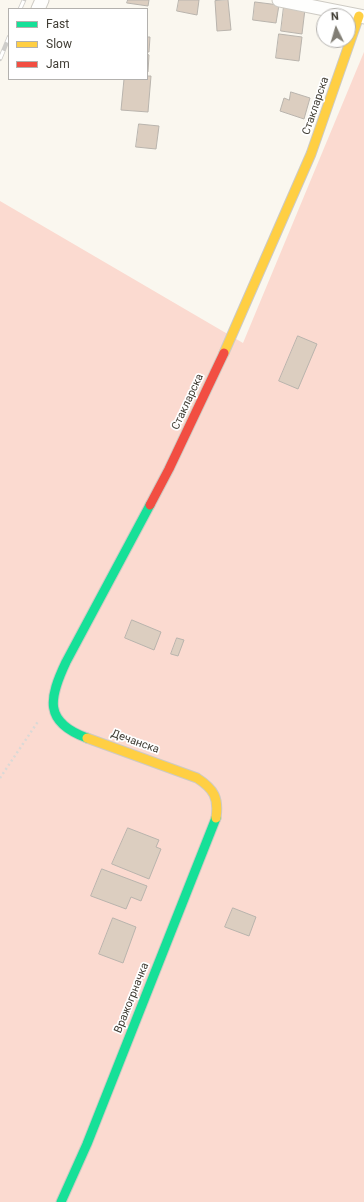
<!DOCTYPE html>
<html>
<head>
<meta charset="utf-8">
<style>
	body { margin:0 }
	#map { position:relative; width:364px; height:1202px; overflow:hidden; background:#faf7ef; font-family:Roboto,sans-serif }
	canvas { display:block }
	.legend { position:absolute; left:8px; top:8px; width:140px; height:72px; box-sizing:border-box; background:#fff; border:1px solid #b3b1ae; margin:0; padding:5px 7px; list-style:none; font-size:12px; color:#403d34 }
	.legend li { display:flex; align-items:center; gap:8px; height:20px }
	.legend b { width:20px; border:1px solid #b3b1ae }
	.north { position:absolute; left:316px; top:8px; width:40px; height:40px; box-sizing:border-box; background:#fff; border:1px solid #b3b1ae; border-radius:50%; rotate:355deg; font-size:11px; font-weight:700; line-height:16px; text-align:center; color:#403d34 }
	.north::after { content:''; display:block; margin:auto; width:14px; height:18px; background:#817e75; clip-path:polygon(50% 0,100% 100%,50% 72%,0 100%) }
</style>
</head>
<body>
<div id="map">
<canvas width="364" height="1202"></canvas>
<ul class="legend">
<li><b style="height:5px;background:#16e098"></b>Fast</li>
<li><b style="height:5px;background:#ffcf43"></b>Slow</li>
<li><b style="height:5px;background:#f24e42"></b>Jam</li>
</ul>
<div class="north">N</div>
</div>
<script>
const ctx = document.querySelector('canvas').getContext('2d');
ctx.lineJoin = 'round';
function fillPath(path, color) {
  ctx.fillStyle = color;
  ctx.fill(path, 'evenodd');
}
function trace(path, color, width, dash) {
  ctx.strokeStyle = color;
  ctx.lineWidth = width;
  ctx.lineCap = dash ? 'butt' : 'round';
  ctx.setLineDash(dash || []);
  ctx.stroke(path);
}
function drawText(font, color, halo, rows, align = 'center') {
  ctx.font = font + ' Roboto,sans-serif';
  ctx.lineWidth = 3.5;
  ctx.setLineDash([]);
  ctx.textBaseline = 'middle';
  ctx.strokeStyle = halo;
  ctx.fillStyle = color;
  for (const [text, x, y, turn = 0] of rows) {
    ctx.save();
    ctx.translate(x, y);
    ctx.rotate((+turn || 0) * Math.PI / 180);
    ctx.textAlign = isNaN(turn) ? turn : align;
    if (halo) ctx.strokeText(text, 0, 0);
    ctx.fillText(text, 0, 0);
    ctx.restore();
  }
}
const green = new Path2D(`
	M364,52V1202H0V201L243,343Z`);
const building = new Path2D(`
	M128,0H149L148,6L127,3Z
	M179,0H199L197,15L177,11Z
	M228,0L231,30L217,31L215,1Z
	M255,2L279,5L276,23L253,20Z
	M284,6L305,9L302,34L281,31Z
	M279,34L302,37L299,61L276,58Z
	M147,37H150L149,52H147Z
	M147,54L149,55L148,72H147Z
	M147,76H151L148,112L121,110L124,79H147Z
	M291,92L310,98L304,119L280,111L284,98L289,100Z
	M139,124L159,126L156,149L136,147Z
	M298,336L317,344L298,389L279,381Z
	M132,620L161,632L154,650L125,638Z
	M177,638L184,640L178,656L171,654Z
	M128,828L159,840L156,847L161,849L149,879L112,864Z
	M102,869L147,886L141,901L131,897L126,909L91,896Z
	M233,908L256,917L249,936L225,927Z
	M113,918L136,927L123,963L99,954Z`);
const path = new Path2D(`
	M0,778L39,720`);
const street = new Path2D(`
	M279,0L364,17
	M38,9L42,0`);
const fast = new Path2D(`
	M87,738C43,722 49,698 66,662L150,505
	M61,1202L87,1144L216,818`);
const slow = new Path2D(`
	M224,353L311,154L359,16
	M87,738L197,778C214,789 219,798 216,818`);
const jam = new Path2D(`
	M150,505L169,469L224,353`);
const rail = new Path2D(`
	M20,9L24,0
	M0,59L9,37`);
const streetNames = [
	["Стакларска",316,106,-71],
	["Стакларска",188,402,-65],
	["Дечанска",135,742,20],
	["Вражогрначка",132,998,-68]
];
fillPath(green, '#fbdad0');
fillPath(building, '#dccec0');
trace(building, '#b9b4ad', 1);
trace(street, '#cdcac3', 15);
trace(fast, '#cdcac3', 11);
trace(slow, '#cdcac3', 11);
trace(jam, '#cdcac3', 11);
trace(path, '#dad9d6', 2.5, [2, 3]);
trace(street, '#fefefd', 13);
trace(fast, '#16e098', 9);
trace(slow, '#ffcf43', 9);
trace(jam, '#f24e42', 9);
trace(rail, '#cecdca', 4.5);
trace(rail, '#fff', 3, [9]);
drawText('11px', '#403d34', '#fff', streetNames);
</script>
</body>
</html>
